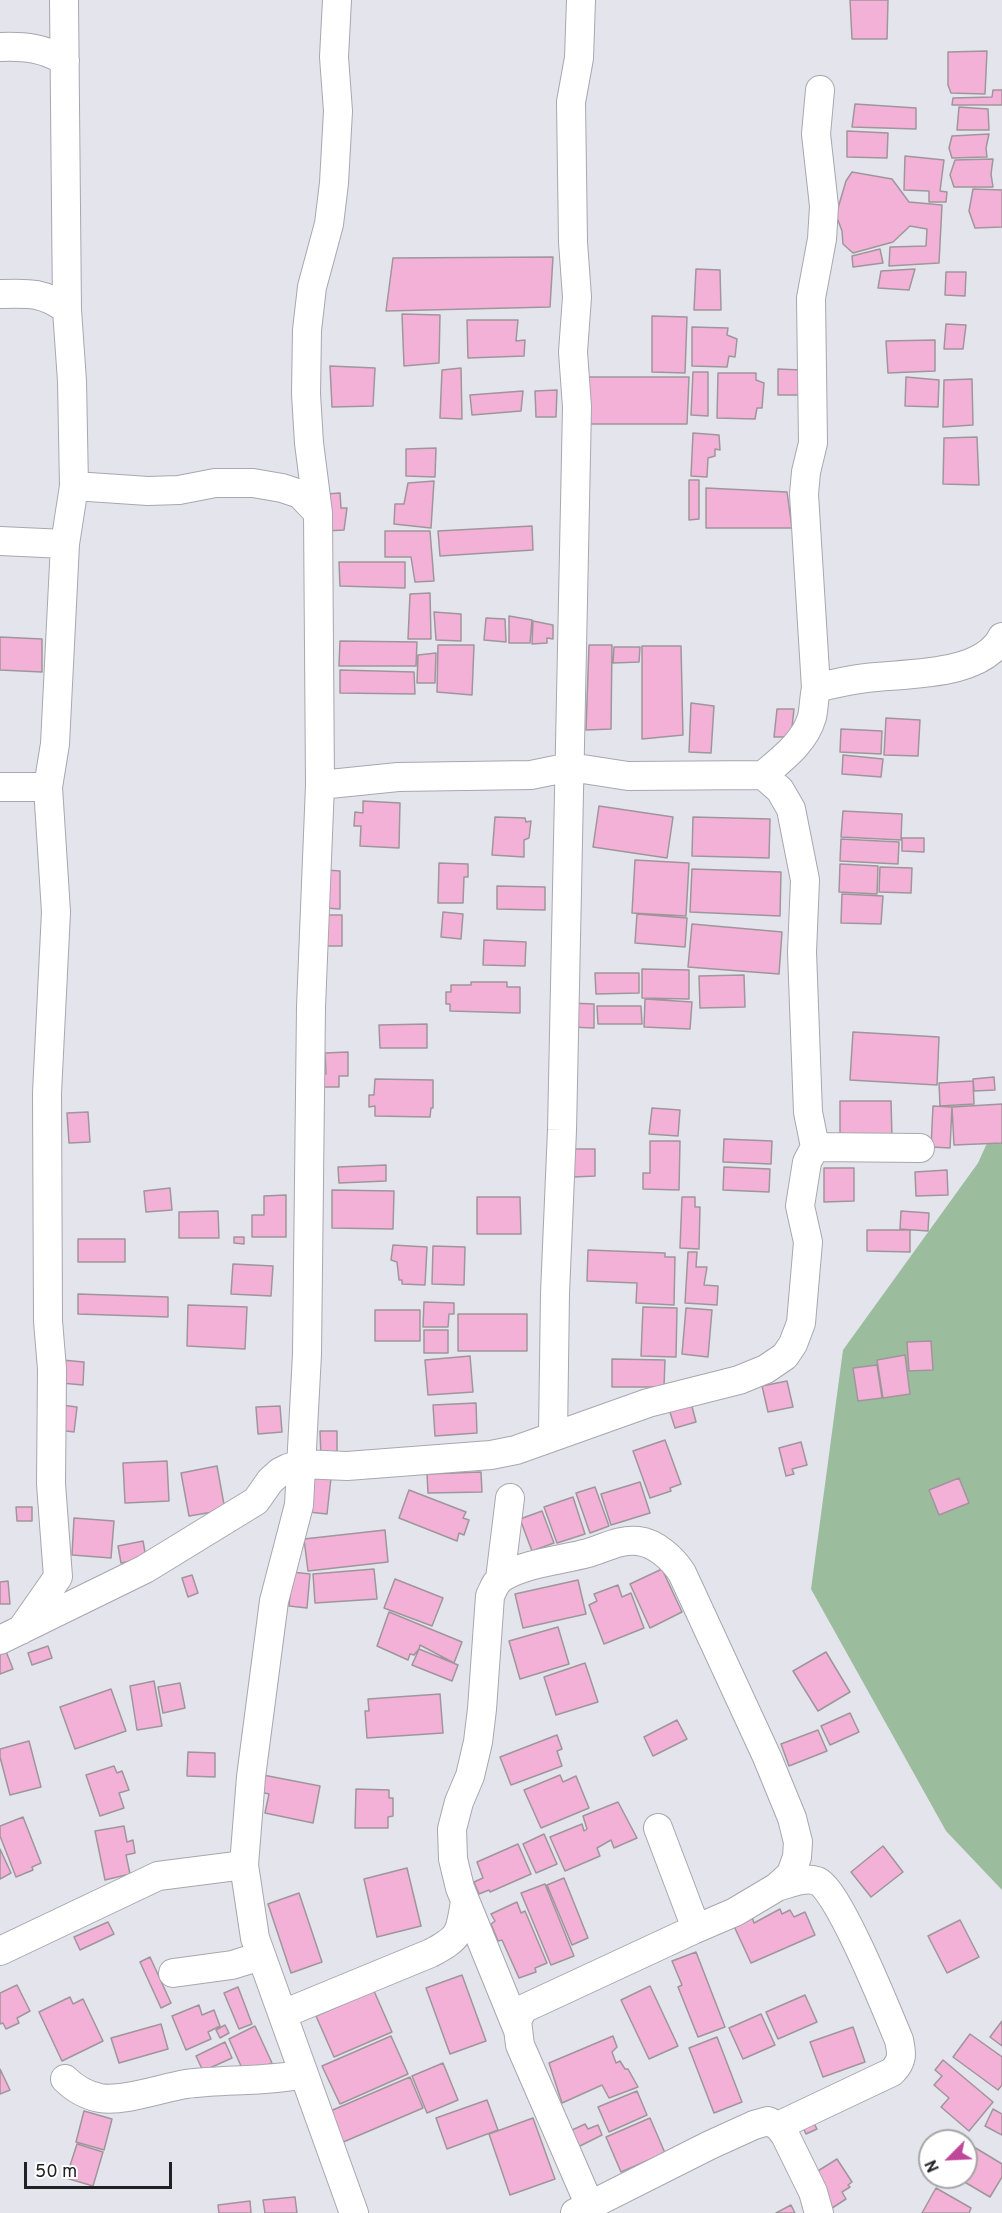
<!DOCTYPE html>
<html>
<head>
<meta charset="utf-8">
<style>
	body { margin:0 }
	#map { position:relative; width:1002px; height:2213px; overflow:hidden; background:#e4e4ed; font-family:Overpass,sans-serif }
	canvas { display:block }
	.north { position:absolute; left:918px; top:2129px; width:60px; height:60px; box-sizing:border-box; background:#fff; border:2px solid #a6a6a7; border-radius:50%; rotate:246deg; font-size:16px; font-weight:700; line-height:24px; text-align:center; color:#212124 }
	.north::after { content:''; display:block; margin:auto; width:21px; height:27px; background:#c1479a; clip-path:polygon(50% 0,100% 100%,50% 72%,0 100%) }
	.scale { position:absolute; left:24px; top:2162px; width:148px; height:27px; box-sizing:border-box; border:3px solid #212124; border-top:0; padding-left:8px; font-size:18px; line-height:21px; white-space:nowrap; color:#212124; -webkit-text-stroke:4px #fff; paint-order:stroke }
</style>
</head>
<body>
<div id="map">
<canvas width="1002" height="2213"></canvas>
<div class="north">N</div>
<div class="scale">50 m</div>
</div>
<script>
const ctx = document.querySelector('canvas').getContext('2d');
ctx.lineJoin = 'round';
function fillPath(path, color) {
  ctx.fillStyle = color;
  ctx.fill(path, 'evenodd');
}
function trace(path, color, width, dash) {
  ctx.strokeStyle = color;
  ctx.lineWidth = width;
  ctx.lineCap = dash ? 'butt' : 'round';
  ctx.setLineDash(dash || []);
  ctx.stroke(path);
}
const green = new Path2D(`
	M1002,1110V1890L946,1831L811,1589L843,1350L978,1163Z`);
const building = new Path2D(`
	M850,0H888L887,39H852Z
	M987,51L985,94L951,93L948,85V52Z
	M993,90H1002V105H952L953,98L992,97Z
	M855,104L916,108V129L852,127Z
	M959,107L988,109L989,130H957Z
	M847,131L888,133L887,158L847,157Z
	M989,134L986,148L987,157L952,158L949,148L952,136Z
	M905,156L944,160L940,191L947,192L946,202H929V191L904,190Z
	M993,159L991,174L993,187H954L950,175L955,160Z
	M852,172L892,179L909,202L942,205L939,263L889,266L890,247L926,246L927,229L910,226L893,242L853,253L843,244L842,231L836,215L846,181Z
	M973,189L1002,190V227L975,228L969,211Z
	M880,249L883,263L853,267L852,256Z
	M553,257L550,307L386,311L393,258Z
	M696,269L720,270L721,310H694Z
	M915,269L909,290L878,288L881,271Z
	M946,272H966L965,296L945,295Z
	M402,314L440,315L439,363L404,366Z
	M652,316L687,317L685,373L652,372Z
	M467,320H518L516,341L525,340L524,356L468,358Z
	M946,324L966,325L963,349H944Z
	M692,327L728,328L727,335L737,339L735,357L729,356L727,367L692,366Z
	M935,340V371L888,373L886,341Z
	M330,366L375,368L373,406L332,407Z
	M461,368L462,419L440,418L442,370Z
	M778,369L801,370L800,395H778Z
	M693,372H708V416L691,415Z
	M718,373H756V380L764,383L762,408H757L755,419L717,418Z
	M584,377H689L687,424H582Z
	M906,377L939,380L938,407L905,406Z
	M972,379L973,425L943,427L944,380Z
	M557,390L556,417H536L535,391Z
	M523,391L521,411L472,415L470,395Z
	M693,433L719,435L720,450L715,449V456L708,458L707,477L691,476Z
	M977,437L979,485L943,484L944,438Z
	M436,448L435,477L406,476V449Z
	M689,480H699V519L689,520Z
	M434,481L431,528L394,524L395,504H404L408,483Z
	M706,488L787,492L792,528H706Z
	M340,493L341,508H347L344,530L326,531V494Z
	M532,526L533,550L440,556L438,531Z
	M385,531H430L434,581L415,582L411,557H385Z
	M339,562H405V588L340,586Z
	M430,593L431,639H408L410,594Z
	M434,612L461,614V641L436,640Z
	M509,616L532,620L530,643H509Z
	M486,618L505,619L506,642L484,640Z
	M533,621L553,625V639L547,638V643L532,644Z
	M0,637L42,639V672L0,670Z
	M340,641L417,642L416,666H339Z
	M438,645H474L472,695L437,692Z
	M589,645H612L611,729L586,730Z
	M642,646H681L683,735L642,739Z
	M614,647H640L639,662L613,663Z
	M436,653L435,683H417L418,655Z
	M340,670L414,672L415,694L340,693Z
	M691,703L714,706L711,753L689,752Z
	M777,709H794L791,737H774Z
	M886,718L920,720L918,756L884,755Z
	M841,729L882,731L881,754L840,752Z
	M843,755L883,759L881,777L842,774Z
	M363,801L400,803L399,848L360,846L361,826H354L355,812L363,813Z
	M599,806L673,817L667,858L593,847Z
	M843,811L902,814L901,840L841,837Z
	M495,817L525,818L526,822L531,821L529,838L524,840V857L492,855Z
	M693,817L770,819L769,858L692,856Z
	M902,838H924V852L902,851Z
	M841,839L899,842L898,864L840,861Z
	M635,860L689,863L686,916L632,913Z
	M439,863L468,864V877H464L463,903H438Z
	M840,864L878,866L877,894L839,892Z
	M880,867L912,868L911,893L879,892Z
	M692,869L781,872L780,916L690,912Z
	M326,870L340,871V909L325,908Z
	M497,886L545,887V910L497,909Z
	M842,894L883,896L881,924L841,923Z
	M443,912L463,914L461,939L441,937Z
	M637,914L687,918L685,947L635,943Z
	M326,915H342V946H325Z
	M692,924L782,932L779,974L688,967Z
	M484,940L526,942L525,966L483,965Z
	M642,969L689,970V999L642,998Z
	M595,973H639V993L596,994Z
	M744,975L745,1007L700,1008L699,976Z
	M471,982H507V987H520V1013L450,1011V1004H446V992H451V985H471Z
	M645,999L692,1002L690,1029L644,1027Z
	M570,1003L594,1004V1028L570,1027Z
	M597,1006H641L642,1024H598Z
	M427,1024V1048H380L379,1025Z
	M853,1032L939,1037L937,1085L850,1080Z
	M348,1052V1076H339V1087H323V1074H326L325,1053Z
	M994,1077L995,1090L974,1091L973,1079Z
	M375,1079L433,1080V1108H431L430,1117L375,1116V1106L369,1107V1095H374Z
	M973,1081L974,1104L940,1106L939,1083Z
	M840,1101H891L892,1138H840Z
	M1002,1104V1143L954,1145L952,1107Z
	M933,1106L952,1107L950,1148L931,1147Z
	M652,1108L680,1110L678,1136L649,1134Z
	M88,1112L90,1142L69,1143L67,1113Z
	M724,1139L772,1141L771,1164L723,1162Z
	M650,1141H680L679,1190L643,1189V1173H650Z
	M573,1149H595V1176L574,1177Z
	M386,1165V1181L339,1183L338,1167Z
	M724,1167L770,1169L769,1192L723,1190Z
	M824,1168H854V1201L824,1202Z
	M947,1170L948,1195L916,1196L915,1172Z
	M170,1188L172,1210L146,1212L144,1191Z
	M332,1190L394,1191L393,1229L332,1228Z
	M286,1195V1237H252V1215H264V1196Z
	M477,1197H520L521,1234H477Z
	M682,1197H695V1207H700L699,1249L680,1248Z
	M218,1211L219,1238H179V1212Z
	M901,1211L929,1213L928,1231L900,1229Z
	M867,1230H910V1252L867,1251Z
	M234,1237H244V1244L234,1243Z
	M78,1239H125V1262H78Z
	M393,1245L427,1247L425,1285L402,1284V1280H399L397,1262L391,1260Z
	M433,1246L465,1247L464,1285L432,1284Z
	M588,1250L665,1253V1257H675L674,1305L636,1303L637,1283L587,1281Z
	M688,1252H697L696,1267H707L704,1285L718,1286L717,1305L685,1303Z
	M233,1264L273,1266L271,1296L231,1294Z
	M78,1294L168,1297V1317L78,1314Z
	M424,1302L454,1303V1314H449L448,1327H423Z
	M188,1305L247,1307L245,1349L187,1346Z
	M643,1307L677,1308L676,1357L641,1356Z
	M686,1308L712,1310L708,1357L682,1354Z
	M375,1310H420V1341H375Z
	M458,1314H527V1351H458Z
	M424,1330H448V1353H424Z
	M931,1341L933,1370L909,1371L907,1342Z
	M905,1355L910,1394L883,1398L877,1360Z
	M470,1356L473,1392L428,1395L425,1360Z
	M612,1359L665,1360L664,1387H612Z
	M62,1360L84,1362L83,1385L61,1383Z
	M877,1365L882,1398L858,1401L853,1368Z
	M787,1381L793,1407L768,1412L762,1386Z
	M690,1399L696,1422L675,1428L668,1406Z
	M476,1403L477,1433L435,1436L433,1405Z
	M61,1405L77,1407L74,1432L58,1430Z
	M280,1406L282,1432L258,1434L256,1407Z
	M320,1431H337V1458H321Z
	M665,1440L681,1484L670,1488L671,1491L650,1498L633,1451Z
	M801,1442L807,1465L792,1469L794,1474L786,1476L779,1448Z
	M167,1461L169,1501L125,1503L123,1463Z
	M217,1466L225,1510L189,1516L181,1473Z
	M481,1472L482,1492L428,1493L427,1474Z
	M313,1476L331,1478L327,1514L309,1512Z
	M959,1478L969,1503L939,1515L929,1490Z
	M640,1482L650,1513L611,1525L601,1494Z
	M595,1487L609,1526L590,1533L576,1493Z
	M409,1490L466,1512L463,1518L469,1520L464,1535L459,1533L457,1541L399,1518Z
	M573,1497L585,1534L557,1543L544,1507Z
	M16,1507H32V1521H17Z
	M542,1511L554,1543L532,1551L520,1519Z
	M74,1518L114,1521L111,1558L72,1555Z
	M385,1530L388,1562L308,1571L304,1539Z
	M143,1541L146,1558L121,1563L118,1546Z
	M374,1569L377,1599L315,1603L313,1574Z
	M662,1569L682,1612L650,1628L630,1584Z
	M292,1572L310,1574L307,1608L289,1606Z
	M192,1575L198,1593L188,1597L182,1578Z
	M395,1579L443,1598L432,1626L384,1608Z
	M578,1580L586,1614L523,1628L515,1594Z
	M8,1581L10,1604H0V1582Z
	M618,1585L622,1597L631,1593L644,1628L604,1644L589,1605L597,1601L594,1594Z
	M389,1612L462,1642L454,1663L420,1645L419,1649L414,1655L410,1654L408,1660L377,1646Z
	M558,1627L569,1664L520,1679L509,1641Z
	M48,1646L52,1658L32,1665L28,1653Z
	M5,1649L13,1669L0,1674V1651Z
	M419,1649L458,1665L452,1681L412,1665Z
	M826,1652L850,1692L818,1711L793,1671Z
	M585,1663L598,1702L556,1715L544,1677Z
	M154,1681L162,1726L137,1730L130,1686Z
	M180,1683L185,1708L163,1713L158,1687Z
	M111,1689L126,1731L75,1749L60,1707Z
	M440,1694L443,1733L367,1738L365,1711H369L368,1699Z
	M850,1713L859,1732L830,1745L821,1726Z
	M677,1720L687,1739L653,1756L644,1737Z
	M818,1730L827,1751L789,1766L781,1744Z
	M557,1735L562,1749L557,1751L562,1766L511,1785L500,1757Z
	M29,1741L41,1787L10,1795L0,1757V1749Z
	M188,1752L215,1753V1777L187,1776Z
	M114,1766L117,1773L122,1771L129,1790L119,1793L124,1808L100,1816L86,1775Z
	M263,1775L320,1786L313,1823L265,1813L269,1794L260,1792Z
	M560,1775L563,1782L576,1776L589,1808L541,1828L524,1790Z
	M356,1789L389,1790V1798H393V1816L388,1817V1828H355Z
	M618,1802L637,1838L614,1848L611,1840L597,1848L600,1856L565,1871L550,1837L582,1824L584,1831L587,1829L583,1816Z
	M23,1817L41,1863L32,1867L33,1870L16,1877L0,1836V1826Z
	M124,1826L127,1842L133,1840L135,1853L126,1855L130,1874L105,1880L95,1831Z
	M544,1834L557,1864L536,1873L523,1844Z
	M518,1844L531,1874L490,1892L489,1890L479,1894L474,1882L483,1878L477,1862Z
	M883,1846L903,1872L871,1897L851,1872Z
	M0,1849L11,1873L0,1879Z
	M407,1868L421,1926L377,1937L364,1879Z
	M564,1878L588,1938L572,1945L547,1885Z
	M545,1884L574,1956L551,1965L521,1893Z
	M299,1893L322,1962L291,1973L268,1904Z
	M517,1902L521,1913L525,1911L547,1963L535,1968L536,1972L519,1978L502,1940L498,1941L491,1924L495,1921L491,1914Z
	M780,1909L782,1914L790,1910L794,1917L805,1912L815,1935L751,1963L733,1924L752,1917L754,1923Z
	M960,1920L979,1957L947,1973L928,1936Z
	M108,1922L114,1934L80,1950L74,1937Z
	M696,1952L725,2027L698,2037L678,1987L682,1985L672,1961Z
	M150,1957L171,2003L161,2008L140,1962Z
	M462,1975L486,2041L450,2054L426,1988Z
	M17,1985L30,2011L17,2018L19,2023L6,2029L3,2023L0,2024V1993Z
	M650,1986L678,2046L649,2059L621,2000Z
	M238,1987L252,2024L239,2029L224,1993Z
	M374,1991L392,2032L334,2057L316,2016Z
	M805,1995L817,2022L778,2039L766,2012Z
	M70,1997L73,2004L83,1999L103,2041L62,2061L39,2012Z
	M199,2005L202,2015L214,2010L220,2026L208,2032L211,2039L186,2050L172,2016Z
	M761,2014L775,2045L743,2059L729,2028Z
	M1002,2021V2046L990,2037Z
	M161,2024L168,2049L119,2063L111,2038Z
	M225,2025L229,2033L220,2038L216,2030Z
	M255,2026L272,2063L245,2075L229,2039Z
	M853,2027L865,2062L823,2077L810,2042Z
	M970,2034L1002,2057V2085L998,2090L953,2057Z
	M391,2036L408,2074L340,2104L322,2066Z
	M613,2036L617,2047L612,2052L616,2063L620,2061L625,2069H628L638,2087L609,2098L602,2085L562,2103L549,2063Z
	M717,2037L742,2102L714,2113L689,2048Z
	M225,2042L232,2058L203,2071L196,2056Z
	M943,2060L993,2102L969,2131L941,2107L949,2098L934,2085L942,2076L935,2070Z
	M443,2063L458,2100L427,2113L412,2076Z
	M0,2069L10,2090L0,2094Z
	M410,2077L423,2108L341,2143L328,2112Z
	M637,2091L647,2115L609,2132L598,2107Z
	M487,2100L498,2130L447,2149L436,2118Z
	M993,2109L1002,2114V2135L985,2126Z
	M84,2111L112,2119L104,2150L76,2142Z
	M810,2116L817,2129L806,2134L800,2121Z
	M533,2118L555,2179L510,2195L489,2134Z
	M650,2118L665,2153L621,2172L606,2137Z
	M585,2124L588,2129L598,2125L602,2135L578,2147L570,2131Z
	M77,2144L103,2152L93,2186L66,2178Z
	M974,2147L1002,2164V2177L990,2197L956,2177H966V2161Z
	M837,2159L852,2182L848,2185L850,2187L842,2192L846,2199L829,2210L813,2174Z
	M936,2188L971,2208L969,2213H922Z
	M295,2197L297,2213H265L263,2200Z
	M250,2201L251,2213H219L218,2205Z
	M791,2205L795,2213H776Z`);
const minor = new Path2D(`
	M337,0L334,57L338,111L334,183L329,224L312,287L307,330L306,394L309,443L318,513L320,785L311,1007L307,1354L299,1505L274,1601L251,1777L244,1865L255,1938L354,2213
	M0,47C25,46 44,48 65,61
	M0,294C29,293 44,292 67,310
	M74,486L148,491L179,490L215,483H253L282,488L300,494L318,513
	M0,541L65,544
	M816,688C832,684 849,680 866,678C905,673 982,677 1002,637
	M763,775C782,759 805,742 812,717C814,708 814,697 816,688L804,494L806,472L813,443L811,298L822,239L824,206L816,134L820,90
	M0,787H48
	M815,1147L920,1148
	M553,1435L555,1293L562,1130L577,407L573,352L577,297L573,242L571,102L579,58L581,0
	M500,1579L510,1498
	M21,1630L58,1577L51,1484L52,1369L48,1321L47,1093L56,912L48,787L55,744L65,544L74,486L72,381L67,310L64,0
	M0,1640L145,1569L256,1501L270,1481L280,1472L288,1468L301,1464L347,1466L491,1455L516,1450L648,1403L739,1380L766,1369L785,1356L793,1344L801,1323L808,1242L800,1206L807,1162L815,1147L808,1112L807,1086L802,952L805,880L791,809L780,790L763,775L628,776L570,767L531,775L398,777L320,785
	M777,1887C788,1884 805,1876 817,1881C838,1888 888,2014 899,2040C902,2054 903,2061 892,2072L778,2126
	M0,1951L158,1876L244,1865
	M173,1973L232,1965L261,1956
	M283,2014L431,1953C461,1937 460,1933 465,1901
	M517,2028L460,1888L453,1859L452,1829L459,1802L470,1776L478,1742L482,1709L490,1596C494,1588 495,1582 503,1577C526,1563 562,1560 588,1553C605,1548 620,1539 638,1541C656,1543 673,1559 682,1573L767,1757L792,1818L798,1842L797,1857L791,1874L777,1887L735,1912L693,1930
	M65,2079C75,2089 85,2095 100,2098C123,2102 162,2088 186,2084C225,2079 266,2082 304,2074
	M590,2206L520,2045L517,2021L523,2009L693,1930L694,1923L658,1828
	M575,2213L710,2145L754,2125L768,2121L778,2126L785,2135L813,2192L819,2213`);
fillPath(green, '#9bbc9d');
fillPath(building, '#f4b1d7');
trace(building, '#9f969b', 1.5);
trace(minor, '#a7a7af', 30);
trace(minor, '#fff', 28);
</script>
</body>
</html>
